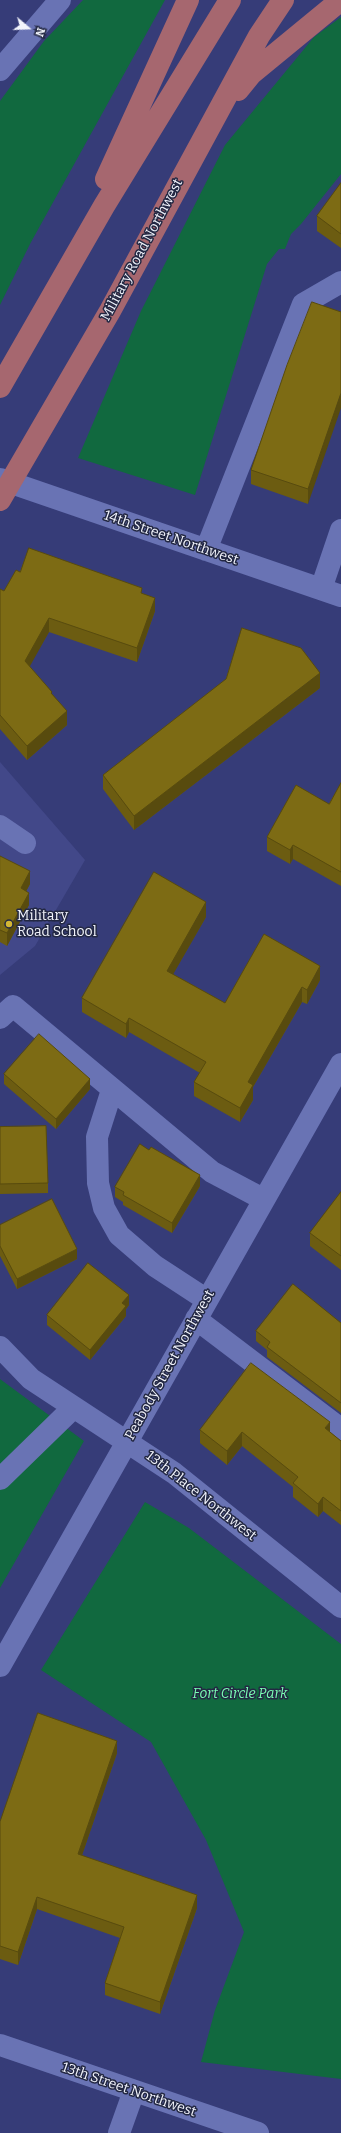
<!DOCTYPE html>
<html>
<head>
<meta charset="utf-8">
<style>
	body { margin:0 }
	#map { position:relative; width:341px; height:2133px; overflow:hidden; background:#363c78; font-family:Bitter,serif }
	canvas { display:block }
	.north { position:absolute; left:8px; top:8px; width:40px; height:40px; -webkit-text-stroke:3px #232843; paint-order:stroke; rotate:109deg; font-size:11px; font-weight:700; line-height:16px; text-align:center; color:#f2f4fc }
	.north::after { content:''; display:block; margin:auto; width:14px; height:18px; background:#f2f4fc; clip-path:polygon(50% 0,100% 100%,50% 72%,0 100%) }
</style>
</head>
<body>
<div id="map">
<canvas width="341" height="2133"></canvas>
<div class="north">N</div>
</div>
<script>
const ctx = document.querySelector('canvas').getContext('2d');
ctx.lineJoin = 'round';
function fillPath(path, color) {
  ctx.fillStyle = color;
  ctx.fill(path, 'evenodd');
}
function trace(path, color, width, dash) {
  ctx.strokeStyle = color;
  ctx.lineWidth = width;
  ctx.lineCap = dash ? 'butt' : 'round';
  ctx.setLineDash(dash || []);
  ctx.stroke(path);
}
function drawText(font, color, halo, rows, align = 'center') {
  ctx.font = font + ' Bitter,serif';
  ctx.lineWidth = 3;
  ctx.setLineDash([]);
  ctx.textBaseline = 'middle';
  ctx.strokeStyle = halo;
  ctx.fillStyle = color;
  for (const [text, x, y, turn = 0] of rows) {
    ctx.save();
    ctx.translate(x, y);
    ctx.rotate((+turn || 0) * Math.PI / 180);
    ctx.textAlign = isNaN(turn) ? turn : align;
    if (halo) ctx.strokeText(text, 0, 0);
    ctx.fillText(text, 0, 0);
    ctx.restore();
  }
}
const built = new Path2D(`
	M0,762L85,860L35,946L0,975Z`);
const green = new Path2D(`
	M83,0H165L30,244L0,305V101L44,41Z
	M341,17V174L301,224L291,234L285,249H279L267,264L195,495L78,458L141,311L225,145L314,37Z
	M0,1379L84,1441L0,1588Z
	M145,1502L189,1528L341,1644V2079L201,2062L215,2010L244,1932L206,1840L151,1742L41,1670Z`);
const minor = new Path2D(`
	M0,70L60,0
	M0,479L341,596
	M206,550L303,304L341,282
	M321,589L341,530
	M0,826L25,843
	M0,1018L13,1006L212,1172L263,1199
	M112,1090L97,1137L98,1183L104,1208L119,1235L155,1266L207,1300
	M196,1319L341,1429
	M0,1347L31,1379L174,1473L341,1607
	M0,1479L73,1408
	M0,1666L341,1064
	M0,2045L258,2133
	M119,2133L134,2091`);
const major = new Path2D(`
	M238,90L251,74L341,0
	M106,179L188,0
	M0,387L104,206L230,0
	M0,500L110,311L259,36L283,0`);
const wall = new Path2D(`
	M341,183V248L317,231V216Z
	M312,302L308,504L251,484V470Z
	M20,572L142,594L155,611L137,662L49,632L29,666L52,695L67,725L27,760L0,729V589L4,591Z
	M320,688L134,830L103,789V775Z
	M341,783V886L293,859L290,864L267,851V837L329,804Z
	M0,856L30,884L26,891L29,905L7,946L0,942Z
	M206,917L173,974L225,1003L320,980L307,1004L302,1002L253,1087V1100L240,1122L194,1096V1082L200,1073L129,1032L126,1038L82,1012V998Z
	M4,1074L90,1089L56,1129L4,1084Z
	M0,1127L48,1183V1193L0,1194Z
	M149,1150L200,1186L172,1233L123,1205V1202L115,1197V1187Z
	M341,1192V1270L310,1246V1233Z
	M0,1225L77,1259L17,1289L0,1256Z
	M129,1305L126,1309V1316L90,1360L47,1325V1315Z
	M341,1323V1413L267,1357V1350L256,1341V1331Z
	M200,1430L330,1432L341,1441V1525L323,1511L318,1517L293,1497V1487L242,1446L227,1465L200,1443Z
	M117,1753L82,1855L197,1908L160,2014L105,1995V1983L120,1938L37,1909L18,1965L0,1959V1822Z`);
const shadedWall = new Path2D(`
	M341,393V408L308,504V489Z
	M155,598V611L137,662V648Z
	M49,618V632L25,675V661Z
	M320,673V688L134,830V816Z
	M67,711V725L27,760V746Z
	M293,845V859L290,864V850Z
	M30,871V884L21,901V888Z
	M29,893V905L7,946V933Z
	M206,902V917L167,985V971Z
	M320,966V980L307,1004V990Z
	M302,987V1002L253,1087V1100L240,1122V1108L248,1082Z
	M129,1018V1032L126,1038V1024Z
	M90,1079V1089L56,1129V1119Z
	M200,1175V1186L172,1233V1223Z
	M77,1249V1259L17,1289V1279Z
	M129,1295V1305L126,1309V1316L90,1360V1350L122,1303Z
	M330,1422V1436L325,1428Z
	M242,1432V1446L227,1465V1451Z
	M323,1497V1511L318,1517V1504Z
	M117,1741V1753L78,1867V1854Z
	M197,1895V1908L160,2014V2002Z
	M37,1897V1909L18,1965V1952Z`);
const building = new Path2D(`
	M341,183V234L317,216Z
	M312,302L341,312V393L308,489L251,470L287,365Z
	M29,548L142,588L141,593L155,598L137,648L49,618L25,661L52,692L51,693L67,711L27,746L0,715V589L4,591L16,570L20,572Z
	M242,628L301,648L320,673L134,816L103,775L226,679Z
	M341,783V872L293,845L290,850L267,837L296,785L329,804Z
	M0,856L30,871L21,888L29,893L7,933L0,930Z
	M154,872L206,902L167,971L225,1003L264,934L320,966L307,990L302,987L248,1082L253,1085L240,1108L194,1082L206,1062L129,1018L126,1024L82,998Z
	M39,1034L90,1079L56,1119L4,1074Z
	M46,1126L48,1183L0,1184V1127Z
	M140,1144L149,1150L151,1147L200,1175L172,1223L123,1195L124,1192L115,1187Z
	M341,1192V1256L310,1233Z
	M52,1199L77,1249L17,1279L0,1246V1225Z
	M88,1263L129,1295L122,1303L126,1306L90,1350L47,1315Z
	M293,1284L341,1323V1403L267,1347L270,1342L256,1331Z
	M251,1363L330,1422L325,1428L341,1441V1511L323,1497L318,1504L293,1483L298,1477L242,1432L227,1451L200,1430Z
	M38,1713L117,1741L78,1854L197,1895L160,2002L105,1983L124,1927L37,1897L18,1952L0,1946V1822Z`);
const markers = [
	[9,924,4,"#d3b635"]
];
const streetNames = [
	["Military Road Northwest",142,250,-62],
	["14th Street Northwest",171,538,19],
	["Peabody Street Northwest",170,1365,-61],
	["13th Place Northwest",201,1496,38],
	["13th Street Northwest",129,2090,19]
];
const poiNames = [
	["Military",17,916],
	["Road School",17,932]
];
const parkNames = [
	["Fort Circle Park",240,1694]
];
fillPath(built, '#424889');
fillPath(green, '#11693f');
trace(minor, '#6973b4', 22);
trace(major, '#a6676f', 22);
fillPath(wall, '#6c5c11');
fillPath(shadedWall, '#584b0e');
fillPath(building, '#7d6b14');
trace(building, '#584b0e', 1);
for (const [x, y, r, color] of markers) {
  const dot = new Path2D();
  dot.arc(x, y, r, 0, 2 * Math.PI);
  ctx.fillStyle = color;
  ctx.fill(dot);
  trace(dot, '#232843', 1.5);
}
drawText('14px', '#f2f4fc', '#232843', streetNames);
drawText('14px', '#f2f4fc', '#232843', poiNames, 'left');
drawText('italic 14px', '#7afeb3', '#232843', parkNames);
</script>
</body>
</html>
